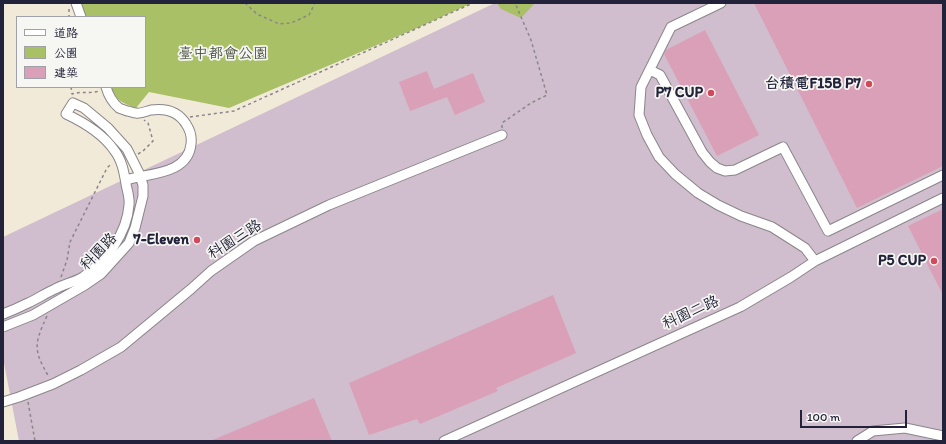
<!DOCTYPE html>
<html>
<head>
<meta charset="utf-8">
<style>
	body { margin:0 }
	#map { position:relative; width:946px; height:444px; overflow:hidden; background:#f2ead8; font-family:Itim,"LXGW WenKai TC",sans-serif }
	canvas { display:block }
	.frame { position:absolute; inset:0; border:4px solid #22223b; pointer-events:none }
	.legend { position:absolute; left:16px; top:16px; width:130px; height:72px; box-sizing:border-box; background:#f6f6f2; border:1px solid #a1a1a9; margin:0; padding:5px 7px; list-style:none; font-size:12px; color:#22223b }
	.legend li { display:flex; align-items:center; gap:8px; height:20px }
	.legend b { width:20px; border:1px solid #a1a1a9 }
	.scale { position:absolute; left:800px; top:410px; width:107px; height:18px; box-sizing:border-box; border:2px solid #22223b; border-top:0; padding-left:5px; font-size:12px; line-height:14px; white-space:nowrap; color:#22223b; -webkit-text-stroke:3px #f6f6f2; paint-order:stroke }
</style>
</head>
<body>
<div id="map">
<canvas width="946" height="444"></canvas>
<div class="frame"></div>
<ul class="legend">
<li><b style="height:5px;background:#fff"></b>道路</li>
<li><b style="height:11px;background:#a9c066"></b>公園</li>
<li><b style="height:11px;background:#daa0b8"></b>建築</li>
</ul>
<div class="scale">100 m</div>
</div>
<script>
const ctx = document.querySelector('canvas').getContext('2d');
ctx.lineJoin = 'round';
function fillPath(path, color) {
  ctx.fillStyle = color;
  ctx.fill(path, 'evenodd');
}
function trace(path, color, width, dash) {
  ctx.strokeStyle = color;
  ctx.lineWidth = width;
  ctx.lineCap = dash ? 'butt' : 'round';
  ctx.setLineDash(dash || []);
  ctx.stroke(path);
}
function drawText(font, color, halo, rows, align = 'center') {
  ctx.font = font + ' Itim,"LXGW WenKai TC",sans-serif';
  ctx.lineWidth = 3.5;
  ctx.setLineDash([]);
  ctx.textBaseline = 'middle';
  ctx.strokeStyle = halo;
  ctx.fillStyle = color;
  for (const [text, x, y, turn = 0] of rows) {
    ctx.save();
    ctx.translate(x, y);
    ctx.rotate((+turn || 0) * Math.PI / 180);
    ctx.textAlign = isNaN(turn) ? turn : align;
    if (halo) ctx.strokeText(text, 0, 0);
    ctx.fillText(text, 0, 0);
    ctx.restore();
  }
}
const industrial = new Path2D(`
	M495,3H943V441H19L3,358V237Z`);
const green = new Path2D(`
	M81,3H472L417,28L229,108L149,92L136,108C124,104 115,100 110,87H145V17H86Z
	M497,3H535L521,18L501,9Z`);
const building = new Path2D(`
	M754,3H943V166L857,208Z
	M705,30L759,135L717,156L664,54L666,50Z
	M427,71L434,89L473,73L485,102L455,115L447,97L410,111L399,82Z
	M943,209V295L908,226Z
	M553,295L576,353L496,388L498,391L420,424L417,419L369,435L349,383Z
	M314,398L332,441H210Z`);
const path = new Path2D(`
	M245,3L257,14L279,24L291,23L309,15L315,3
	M69,9V17
	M71,87L72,94C81,91 90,94 100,91
	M190,117L234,111L473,3
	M502,128V123L531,103L547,95L531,40L515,3
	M138,154L143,151L153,141L148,123L144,120
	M61,277L67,260L70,242L107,168L112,163
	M47,316C34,344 33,350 49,377
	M28,402L35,441`);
const minor = new Path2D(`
	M76,3L81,17
	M721,3L671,27L641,87L639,115L647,135L659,157L675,174L698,193L718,205L741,216L772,227L805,248L815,261
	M650,70L660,75L702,152L710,162L717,168L725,171L735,170L783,147L828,231L943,175
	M106,87C108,94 113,103 119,108C121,109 125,110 127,111C130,111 133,113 136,113C141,114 147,111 151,110C165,108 178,111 186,124C190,130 192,137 191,144C188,175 148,173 126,180
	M3,314C11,311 20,307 28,303C37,299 46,293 55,289C64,284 75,282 83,277C106,261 127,234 129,205C130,198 127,190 126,184C124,172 122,160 114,150C103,134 83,122 66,114L73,103L84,108L108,128L127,149L139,173L143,185V196L135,228L129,243L101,274L85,285L33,315L3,327
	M3,402L19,397L53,384L81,370L121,347L191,289L211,271L254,241L329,205L502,135
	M444,441L740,307L791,277L815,261L943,198
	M857,441L873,431L905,428L943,436`);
const markers = [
	[869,84,4,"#d1495b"],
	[711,93,4,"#d1495b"],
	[197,240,4,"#d1495b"],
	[934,261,4,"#d1495b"]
];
const parkNames = [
	["臺中都會公園",223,54]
];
const poiNames = [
	["台積電F15B P7",861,84],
	["P7 CUP",703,93],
	["7-Eleven",189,240],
	["P5 CUP",926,261]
];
const streetNames = [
	["科園三路",235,240,-32],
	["科園路",99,252,-46],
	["科園二路",691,313,-24]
];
fillPath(industrial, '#d0bdcd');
fillPath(green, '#a9c066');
fillPath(building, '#daa0b8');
trace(minor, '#8a868a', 11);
trace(path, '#8a868a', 1.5, [3, 3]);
trace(minor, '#fff', 9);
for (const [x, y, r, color] of markers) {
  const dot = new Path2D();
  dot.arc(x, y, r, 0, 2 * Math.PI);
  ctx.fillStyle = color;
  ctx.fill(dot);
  trace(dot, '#f6f6f2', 1.5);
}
drawText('15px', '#51594a', '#f6f6f2', parkNames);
drawText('bold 15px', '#22223b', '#f6f6f2', poiNames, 'right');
drawText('15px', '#22223b', '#f6f6f2', streetNames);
</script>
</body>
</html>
